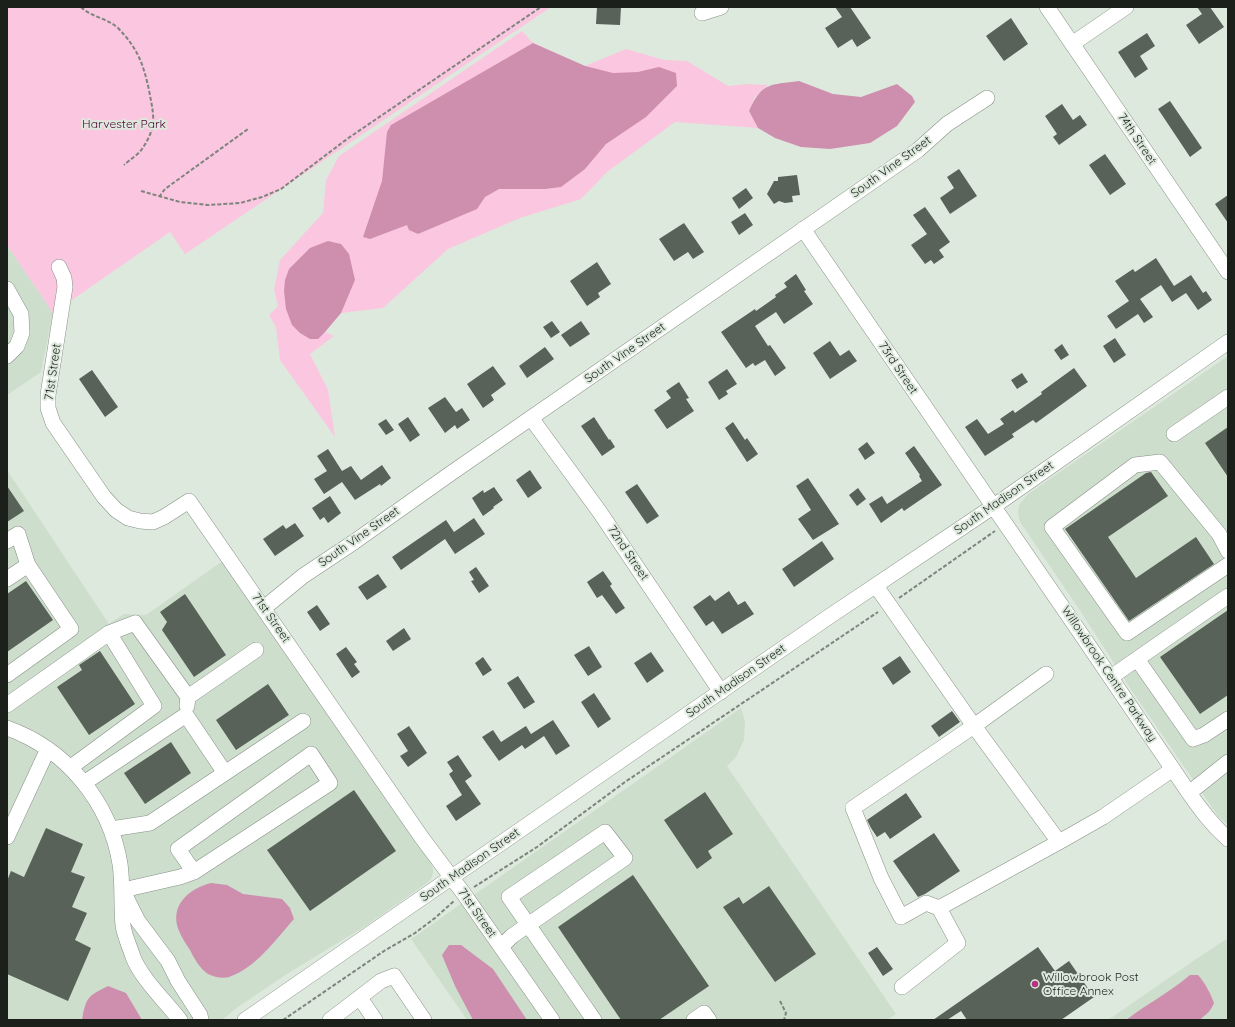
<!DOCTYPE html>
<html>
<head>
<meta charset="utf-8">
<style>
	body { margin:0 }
	#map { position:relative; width:1235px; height:1027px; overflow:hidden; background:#dee9dd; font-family:Quicksand,sans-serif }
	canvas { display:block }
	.frame { position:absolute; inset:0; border:8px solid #1b201b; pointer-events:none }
</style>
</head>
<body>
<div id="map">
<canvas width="1235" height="1027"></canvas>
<div class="frame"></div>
</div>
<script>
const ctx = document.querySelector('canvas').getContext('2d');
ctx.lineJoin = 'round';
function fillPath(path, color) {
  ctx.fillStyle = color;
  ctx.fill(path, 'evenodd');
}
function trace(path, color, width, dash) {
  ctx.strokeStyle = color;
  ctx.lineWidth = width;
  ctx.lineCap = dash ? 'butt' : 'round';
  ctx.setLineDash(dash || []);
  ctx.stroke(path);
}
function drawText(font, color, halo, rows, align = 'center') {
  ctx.font = font + ' Quicksand,sans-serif';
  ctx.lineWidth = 4;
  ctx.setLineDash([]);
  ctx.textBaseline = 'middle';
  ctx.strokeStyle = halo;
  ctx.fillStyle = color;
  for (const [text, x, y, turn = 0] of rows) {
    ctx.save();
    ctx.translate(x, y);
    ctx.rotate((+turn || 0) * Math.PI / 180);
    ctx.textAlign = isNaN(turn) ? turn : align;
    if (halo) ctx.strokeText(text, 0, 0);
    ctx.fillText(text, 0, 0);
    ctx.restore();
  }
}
const built = new Path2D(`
	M7,245L53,313L41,372L7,395Z
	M1228,356V825L1218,816L1132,691L1081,612L1022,525L1019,519L1018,511L1019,505L1028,494Z
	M7,470L109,624L124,614L146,615L224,560L429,859L433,868V873L431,879L427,883L367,925L287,974L238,1007L222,1020H7Z
	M741,708L745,721L744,740L736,757L727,766L896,1014L887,1020H467L411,939Z
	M1228,938V1020H1108L1199,957Z`);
const green = new Path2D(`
	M7,7H551L185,254L170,232L53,313L7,245Z
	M522,31L533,43L585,66L626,49L664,60L687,61L728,86L748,84L768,85L755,97L749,111L758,128L675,122L607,172L581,199L520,218L448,249L383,308L341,313L325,332L334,336L310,354L328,390L335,437L280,360L276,327L269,315L278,306L274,290L280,260L323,213L326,180L339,156Z`);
const water = new Path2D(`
	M533,43L585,66L613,73L638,72L659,67L676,73L677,86L646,117L606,144L585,169L561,187L545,189H499L485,197L477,209L418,234L409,230L407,225L370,239L363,237L382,181L387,132L391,125Z
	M799,81L833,94L861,97L897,84L912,96L915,102L897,126L870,143L830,149L801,147L775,138L758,128L749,111C762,82 770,85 799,81Z
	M328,241L341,244L349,254L355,280L341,313L325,332L318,339H310L300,333L292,325L286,309L284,291L285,280L289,269L310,248Z
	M211,883L227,885L243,894L282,899L290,908L294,919C275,940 256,968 229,977C223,979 214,977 208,974C200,969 194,958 190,950C186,944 182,938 179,931C169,906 188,889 211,883Z
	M449,945H461L493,969L527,1020H473L455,986L442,955Z
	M1190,975H1198C1205,983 1210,992 1214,1003C1211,1011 1206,1015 1199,1020H1126C1147,1004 1170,992 1190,975Z
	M108,986L126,993L142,1020H82C86,997 88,996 108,986Z`);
const building = new Path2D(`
	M597,7H621L620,25L596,24Z
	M835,7H850L871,38L857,47L852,39L838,48L825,28L842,17Z
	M1197,7H1210L1224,27L1199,44L1186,25L1202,14Z
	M1011,18L1028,44L1004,61L986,36Z
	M1147,33L1155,46L1140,56L1148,69L1135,78L1118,52Z
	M1170,101L1202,148L1190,157L1158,109Z
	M1062,104L1073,120L1080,115L1087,125L1059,145L1053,137L1057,134L1045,116Z
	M1105,154L1126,184L1110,195L1089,165Z
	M959,169L977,196L950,214L940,198L954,188L947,177Z
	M797,175L800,195L792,196L793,202L785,203L779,201L774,204L767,194L774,181H778V177Z
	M746,188L753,198L739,209L732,198Z
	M1228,195V223L1215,204Z
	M925,207L950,242L939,250L944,257L934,264L931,260L925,264L911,245L927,234L913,215Z
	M745,213L753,225L739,235L731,222Z
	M684,223L704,252L693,259L688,252L674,261L659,239Z
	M1156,258L1174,286L1191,275L1203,293L1206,291L1212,300L1198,310L1186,293L1172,302L1161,285L1140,299L1153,317L1144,323L1138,314L1116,329L1107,316L1129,301L1115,281L1133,269L1135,272Z
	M597,262L611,284L598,293L600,297L587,306L570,281Z
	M796,274L806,290L804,291L813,304L784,324L776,312L755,326L768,346L770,345L786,368L775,376L765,360L755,366L753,363L746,368L721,332L755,309L756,311L776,297L775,295L787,287L784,283Z
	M552,321L560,332L551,338L543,327Z
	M581,321L590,334L570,347L561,335Z
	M1115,338L1126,355L1114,363L1103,346Z
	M830,341L840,356L849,350L857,361L830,379L813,353Z
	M1062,344L1069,355L1061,360L1054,350Z
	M545,347L554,359L527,378L519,366Z
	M493,366L506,384L491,395L494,400L483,408L467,384Z
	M1074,368L1087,386L1036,423L1033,420L1012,434L1014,437L985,456L965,427L977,419L988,434L1004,424L1000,419L1013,410L1015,413L1042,394L1041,392Z
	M727,369L737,384L726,391L728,394L719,400L708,382Z
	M92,370L118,407L105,417L79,379Z
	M1022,373L1028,382L1017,389L1011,380Z
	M679,382L689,398L686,399L694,411L667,429L654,410L671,398L666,391Z
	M445,397L456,412L462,408L470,420L457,429L455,425L445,433L428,408Z
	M408,417L420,435L410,442L398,424Z
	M594,417L609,440L610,439L615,447L602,456L581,426Z
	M386,419L394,430L386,435L378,424Z
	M733,422L745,440L747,438L758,454L747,462L725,428Z
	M1228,427V477L1205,443Z
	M867,442L875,453L865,460L858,449Z
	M914,446L942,485L904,511L902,508L881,523L869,504L882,496L887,504L922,481L919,476L920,475L905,453Z
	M328,449L342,471L351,466L361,480L382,465L391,478L381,486L380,484L355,500L342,482L324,494L314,479L327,471L317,456Z
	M530,470L542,488L528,498L516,480Z
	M1151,472L1168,496L1108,537L1136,578L1196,537L1214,564L1129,621L1065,529L1146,473Z
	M808,478L839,524L813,540L798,519L811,510L796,486Z
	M637,484L659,516L647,524L625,492Z
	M7,486L24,511L7,522Z
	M494,487L503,500L493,507L494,508L483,516L472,498L483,490L484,493Z
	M858,488L866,499L857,506L849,495Z
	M330,496L341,513L328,523L324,517L320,520L312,508Z
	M474,518L485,534L455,554L445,539L401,570L392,557L446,520L454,532Z
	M295,523L304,536L275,556L263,539L283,525L286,529Z
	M822,541L834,559L794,587L782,569Z
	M476,567L489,586L479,593L471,581L474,580L469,572Z
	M603,571L612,584L610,586L625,608L616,614L602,595L597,598L587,582Z
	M378,574L387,587L367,600L358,587Z
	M26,581L53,620L7,652V594Z
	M729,591L738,605L745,601L754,614L722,634L713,621L706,626L693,607L710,595L715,601Z
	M185,594L226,655L194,677L162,630L167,622L160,612Z
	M317,605L330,624L320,631L307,612Z
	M1228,610V695L1200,714L1160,657Z
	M404,628L411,639L393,651L386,641Z
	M589,646L602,667L588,676L574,655Z
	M346,647L357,662L354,664L360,672L352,678L336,654Z
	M100,651L135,704L89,735L57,687L82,670L79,665Z
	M651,652L664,671L647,683L634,663Z
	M900,656L911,672L893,685L882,668Z
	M483,657L492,670L483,676L475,663Z
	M518,676L535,702L524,709L507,683Z
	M268,684L289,715L236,750L216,720Z
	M594,693L611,719L598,728L581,702Z
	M952,711L960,722L939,737L931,726Z
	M553,720L570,746L556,755L544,736L525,749L522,745L499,761L482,737L493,730L501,742L526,726L531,734Z
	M409,726L427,753L408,767L400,756L408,751L397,734Z
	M171,742L191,773L145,804L124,773Z
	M458,755L472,776L465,781L481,804L456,821L446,806L462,795L449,774L453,771L447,762Z
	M354,790L396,851L310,911L267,850Z
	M705,792L733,834L708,851L712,858L697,869L664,820Z
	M906,793L922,817L890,839L885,832L877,837L871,828L867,820Z
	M46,828L83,844L71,872L85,877L72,907L87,913L75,940L91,948L68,1001L7,974V881L11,871L24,877Z
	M934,833L960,871L925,894L918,897L893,861Z
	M633,875L709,986L659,1020H621L558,927Z
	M769,886L816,954L775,982L723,907L739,897L743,904Z
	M877,947L893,969L883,976L868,953Z
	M1038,947L1055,971L1069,961L1094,997L1061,1020H967L961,1011L947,1020H933Z`);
const path = new Path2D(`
	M81,7C91,17 107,18 118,28C138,49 143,63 149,90C151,102 154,112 153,124C152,132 147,142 142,149C138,155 129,160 124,165
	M141,191L180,202L208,205L240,203L262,197L281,189L347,139L541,7
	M159,197L165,189L248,129
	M899,598L995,531
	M474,887L537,847L625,782L878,612
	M780,1001L786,1013L784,1020
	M283,1020L384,951L415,933L435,918L454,901`);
const minor = new Path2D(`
	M1047,7L1228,272
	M702,13L721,7
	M1072,44L1126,7
	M803,229L1083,637L1189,793C1201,810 1212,825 1228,839
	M59,267L64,278L65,287L48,395V408L53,423L104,497L116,510L128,518L140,521L153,522L164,517L189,501L422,838L464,894L552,1020
	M7,289L21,314L22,333L17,346L7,356
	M531,418L599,511L721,692
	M1174,434L1228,397
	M7,541L18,534L28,565
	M1228,551L1219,534L1160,462L1135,465L1052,527L1127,633L1228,565
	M7,579L28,565L71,629L7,675
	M876,586L974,726L853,808L881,878L901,917L926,903L939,908
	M264,608L303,576L354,542L447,476L918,150L947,124L987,98
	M1137,659L1193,739L1204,735L1228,719
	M1111,677L1228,596
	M7,705L109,633L135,623L188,697
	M187,706L188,697L256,650
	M7,728C66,749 110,802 120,864C123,884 121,905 123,925C124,935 130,947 133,957C141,978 166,1002 180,1020
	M71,767L154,706L109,633
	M84,783L186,715L225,773
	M1189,793L1228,762
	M111,829L150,823L303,721
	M7,837L48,749
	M1059,842L1103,817L1173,769
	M123,890L180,877L194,872L330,783L311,754L178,849L194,872
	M125,895L138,921L168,961L178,981L200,1015L201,1020
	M501,947L512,936L625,858L605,832L509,897L594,1020
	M902,987L958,943L939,908L1059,842L974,726L1046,674
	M360,998L375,1020
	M245,1020L827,618L994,506L1228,342
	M330,1020L381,981L394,976L424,1020
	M694,1020L704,1013L709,1020`);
const markers = [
	[1035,984,4,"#b43481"]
];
const parkNames = [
	["Harvester Park",124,124]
];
const streetNames = [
	["74th Street",1137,139,56],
	["South Vine Street",891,167,-36],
	["South Vine Street",625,353,-35],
	["73rd Street",898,368,56],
	["71st Street",53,372,-82],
	["South Madison Street",1004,498,-35],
	["South Vine Street",359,537,-35],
	["72nd Street",628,553,56],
	["71st Street",271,618,55],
	["Willowbrook Centre Parkway",1109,674,56],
	["South Madison Street",736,681,-35],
	["South Madison Street",470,865,-35],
	["71st Street",477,913,55]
];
const poiNames = [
	["Willowbrook Post",1043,977],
	["Office Annex",1043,991]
];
fillPath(built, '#cddecd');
fillPath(green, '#fbc6e0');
fillPath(water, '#ce8eae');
fillPath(building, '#586258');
trace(minor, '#869085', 16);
trace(path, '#7c847b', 2, [4, 2]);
trace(minor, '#fff', 15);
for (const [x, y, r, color] of markers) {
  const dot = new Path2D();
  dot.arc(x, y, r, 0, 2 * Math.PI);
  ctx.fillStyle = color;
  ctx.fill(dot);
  trace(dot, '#dee9dd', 1.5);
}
drawText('12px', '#4e0133', '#dee9dd', parkNames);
drawText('12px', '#1b201b', '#dee9dd', streetNames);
drawText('12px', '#1b201b', '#dee9dd', poiNames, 'left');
</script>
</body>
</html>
